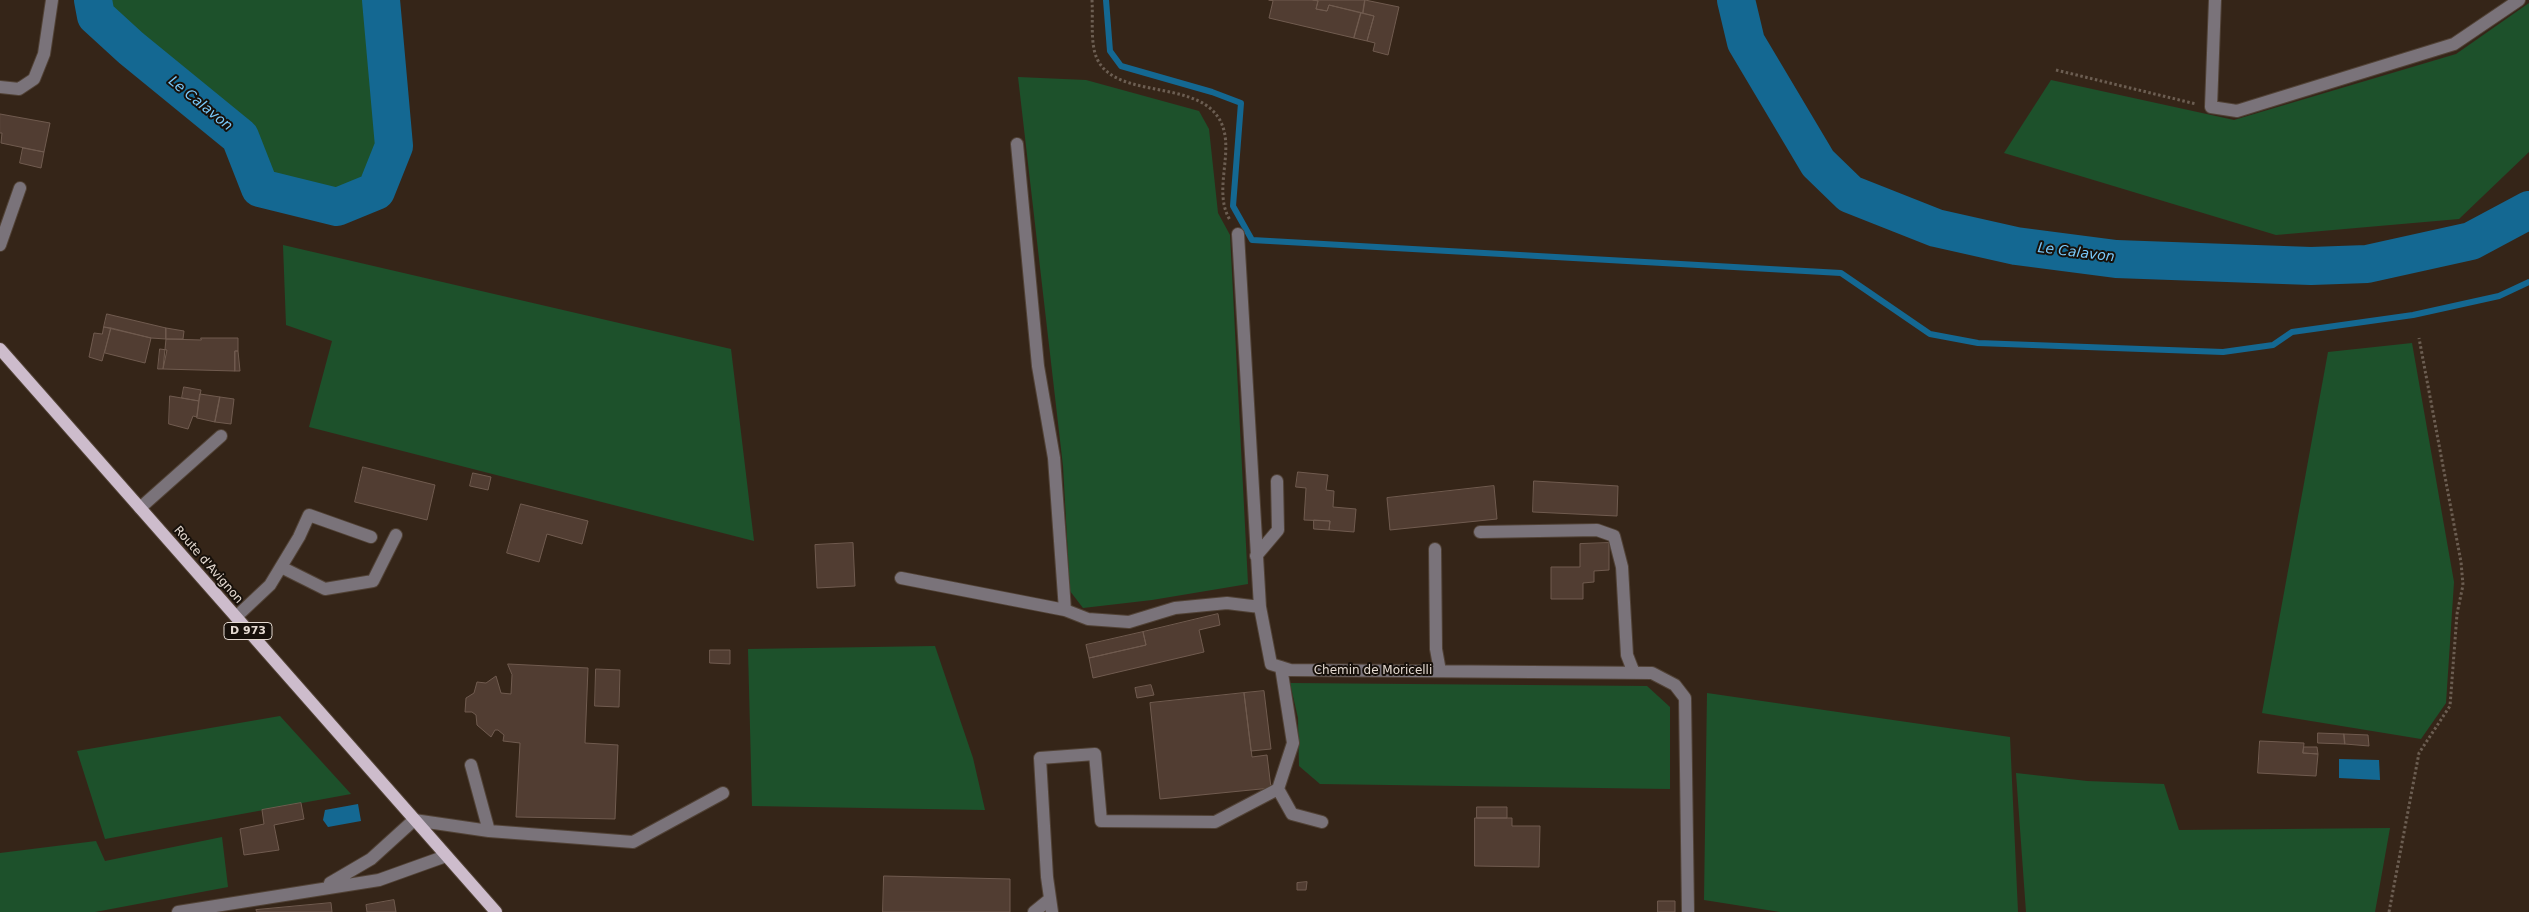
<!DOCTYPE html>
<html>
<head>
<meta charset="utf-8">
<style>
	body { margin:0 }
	canvas { display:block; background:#352518 }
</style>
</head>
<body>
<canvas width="2529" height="912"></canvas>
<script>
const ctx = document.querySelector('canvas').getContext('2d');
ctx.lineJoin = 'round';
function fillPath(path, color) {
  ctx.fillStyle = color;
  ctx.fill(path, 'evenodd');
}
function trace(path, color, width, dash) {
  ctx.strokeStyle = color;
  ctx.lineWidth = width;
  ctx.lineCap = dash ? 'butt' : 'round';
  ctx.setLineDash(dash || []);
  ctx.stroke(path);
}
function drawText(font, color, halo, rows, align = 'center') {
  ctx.font = font + ' "DejaVu Sans",sans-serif';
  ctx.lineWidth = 4;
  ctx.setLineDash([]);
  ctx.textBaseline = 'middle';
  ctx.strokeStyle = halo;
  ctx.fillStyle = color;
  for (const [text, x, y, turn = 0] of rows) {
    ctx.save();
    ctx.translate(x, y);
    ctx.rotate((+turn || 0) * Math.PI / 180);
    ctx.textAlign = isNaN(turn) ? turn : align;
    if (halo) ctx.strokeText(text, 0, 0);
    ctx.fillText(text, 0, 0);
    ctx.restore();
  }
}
const green = new Path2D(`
	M107,0H366L384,145L369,181L334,194L269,178L250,127L110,9Z
	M2529,3V152L2459,219L2276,235L2004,153L2051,80L2234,120L2456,54Z
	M1018,77L1086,80L1199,111L1209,129L1218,213L1230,235L1248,584L1152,600L1083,608L1070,591L1063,466Z
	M283,245L731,349L754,541L309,427L332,341L286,325Z
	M2412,343L2454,582L2446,703L2421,739L2262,713L2328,352Z
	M935,646L973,758L985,810L752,806L748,649Z
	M1290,683L1647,686L1670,707V789L1320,784L1299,766L1298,718Z
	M1707,693L2010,737L2018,912H1780L1704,900Z
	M280,716L351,794L105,839L77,751Z
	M2016,773L2087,781L2164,784L2179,830L2390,828L2375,912H2026Z
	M222,837L228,887L95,912H0V853L96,841L105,861Z`);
const water = new Path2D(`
	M2339,759L2379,760L2380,780L2339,778Z
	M358,804L361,821L328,827L323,820L325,810Z`);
const stream = new Path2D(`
	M1106,0L1110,51L1121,66L1212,92L1241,103L1233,206L1252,240L1841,273L1930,334L1978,343L2223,352L2273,345L2292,332L2413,315L2499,296L2529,282`);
const river = new Path2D(`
	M93,0L96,16L131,48L240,137L260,188L337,207L376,191L394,146L381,0
	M1736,0L1746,42L1818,163L1850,194L1936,228L2016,246L2116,259L2311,266L2367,264L2471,241L2529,210`);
const building = new Path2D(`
	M1269,0H1313L1318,1L1316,9L1327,11L1329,5L1361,13L1354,38L1269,18L1273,1Z
	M1313,0H1365L1363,13L1329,5L1327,11L1316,9L1318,1Z
	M1365,0L1399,7L1388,55L1373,51L1375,43L1367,41L1374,16L1363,13Z
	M1361,13L1374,16L1367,41L1354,38Z
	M0,114L50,123L44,152L1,143L2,133H0Z
	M23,148L44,152L41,168L20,163Z
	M107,314L166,328V339L151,338L104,327Z
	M104,327L111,328L102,361L89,357L94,333L102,334Z
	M111,328L151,338L145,363L105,353Z
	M166,328L184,331L183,339H166Z
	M201,338H238V351H235V371L163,369L166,339L201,340Z
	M160,349L167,350L163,369H158Z
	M235,351H238L240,371H235Z
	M184,387L201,390L199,401L182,398Z
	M200,394L220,397L215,422L197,418Z
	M170,396L199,401L197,417L193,416L188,429L169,424Z
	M220,397L234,399L231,424L215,422Z
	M363,467L435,485L427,520L355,502Z
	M1298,472L1328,475L1326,490L1334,491L1333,507L1356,509L1354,532L1329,530L1330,521L1304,520L1306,488L1296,487Z
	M473,473L491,477L488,490L470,486Z
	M1534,481L1618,486L1617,516L1533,512Z
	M1494,486L1497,519L1390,530L1387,498Z
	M521,504L588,521L582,544L547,534L539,562L507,553Z
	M1314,520L1330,521L1329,530L1314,529Z
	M853,543L855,586L817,588L815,545Z
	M1609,543V570L1594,571V582L1583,583V599H1551V567H1580V544Z
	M1218,614L1220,625L1199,630L1204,652L1093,678L1089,658L1146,645L1143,632Z
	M1143,632L1146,645L1089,658L1086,645Z
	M710,650H730V664L710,663Z
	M508,664L588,668L585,743L618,745L615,819L516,817L520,743L503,741L504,735L498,730H495L491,737L477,725L476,715L472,712H465L466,698L474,693L477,682L486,683L496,676L501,693L511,694L512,675Z
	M596,669L620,670L619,707L595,706Z
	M1151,685L1154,695L1137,698L1135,688Z
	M1264,691L1271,749L1251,751L1244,693Z
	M1244,693L1252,757L1267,755L1271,788L1160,799L1150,703Z
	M2318,733L2344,734L2345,744L2318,743Z
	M2344,734L2368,735L2369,746L2345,744Z
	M2260,741L2304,743L2303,753L2318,754L2316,776L2258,773Z
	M2304,747H2317L2318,754L2303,753Z
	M301,803L304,819L274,825L279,850L244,855L240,829L264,824L262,810Z
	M1477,807H1507V818H1477Z
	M1475,818H1512V826H1540L1539,867L1475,866Z
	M884,876L1010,879V912H883Z
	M1307,882L1306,890H1297V883Z
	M394,900L396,912H367L366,905Z
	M1658,901H1675V912H1658Z
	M331,903L332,912H257L256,910Z`);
const path = new Path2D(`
	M1092,0C1093,16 1091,34 1094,49C1104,102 1191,77 1218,117C1238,147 1211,189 1230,220
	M2056,70L2196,104
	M2389,912L2419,753L2450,706L2457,614L2463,585L2461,562L2419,338`);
const minor = new Path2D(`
	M2215,0L2211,107L2237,111L2454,44L2519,0
	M0,87L19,89L34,79L44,54L52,0
	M1017,144L1038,366L1054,458L1065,610
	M1238,234L1260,607L1271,664L1290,670L1652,673L1675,685L1685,698L1688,912
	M0,245L20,188
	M140,508L221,436
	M1480,532L1597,530L1614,536L1622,567L1627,655L1634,673
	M1435,549L1436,649L1440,671
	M1256,556L1278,530L1277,481
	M281,567L325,589L373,581L396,535
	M901,578L1065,610L1088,619L1129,622L1175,608L1227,603L1260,607
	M236,617L270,585L299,537L309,515L371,537
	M1278,789L1292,814L1322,822
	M489,831L633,842L723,793
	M330,883L371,859L414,820L489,831L471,765
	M178,912L379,880L446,856
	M1034,912L1050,899
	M1052,912L1047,877L1040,758L1095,754L1101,821L1215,822L1278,789L1293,743L1281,667`);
const major = new Path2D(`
	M0,349L496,912`);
const shields = [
	[248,631,48]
];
const shieldNames = [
	["D 973",248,631]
];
const streetNames = [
	["Route d'Avignon",208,565,49],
	["Chemin de Moricelli",1373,671]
];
const waterNames = [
	["Le Calavon",200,104,39],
	["Le Calavon",2076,253,7]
];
fillPath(green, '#1d512b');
fillPath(water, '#146892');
trace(stream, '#146892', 6);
trace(river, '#146892', 38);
fillPath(building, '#513d32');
trace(building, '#705b4f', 1);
trace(minor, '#514236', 14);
trace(major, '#514236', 14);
trace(path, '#6c5e52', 3, [2.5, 2.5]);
trace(minor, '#7a737a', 12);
trace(major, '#cdbccc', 12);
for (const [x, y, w] of shields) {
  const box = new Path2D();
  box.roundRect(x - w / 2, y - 8.5, w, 17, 4);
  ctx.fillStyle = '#17100a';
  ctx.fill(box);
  trace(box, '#e5dad1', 1);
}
drawText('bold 11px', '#e5dad1', null, shieldNames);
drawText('12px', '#e5dad1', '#17100a', streetNames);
drawText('italic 14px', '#7ac9fa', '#17100a', waterNames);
</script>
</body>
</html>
